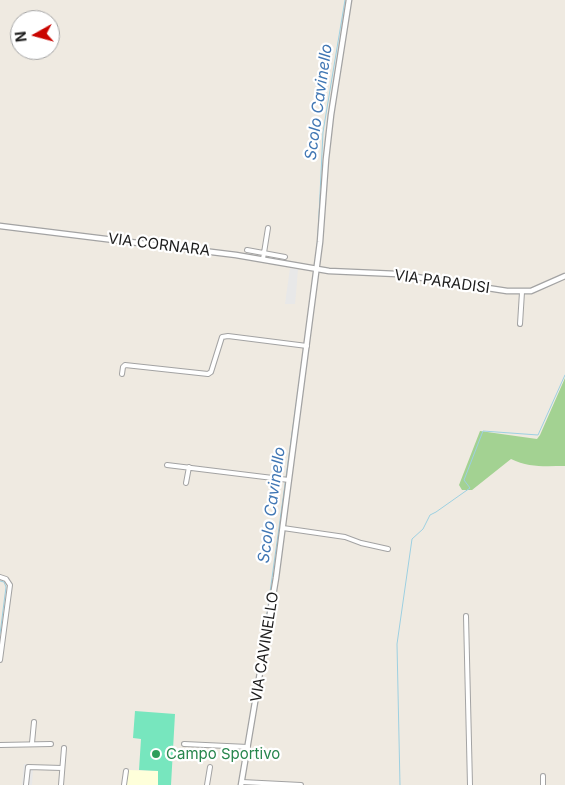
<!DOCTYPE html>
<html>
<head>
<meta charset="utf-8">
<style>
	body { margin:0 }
	#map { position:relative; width:565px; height:785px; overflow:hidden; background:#efeae1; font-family:Inter,sans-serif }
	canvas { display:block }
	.north { position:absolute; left:10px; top:10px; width:50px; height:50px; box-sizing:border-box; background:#fff; border:1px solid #a4a4a4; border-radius:50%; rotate:263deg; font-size:14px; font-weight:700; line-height:20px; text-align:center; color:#1c1c1c }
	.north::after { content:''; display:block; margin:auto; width:18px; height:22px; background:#c90500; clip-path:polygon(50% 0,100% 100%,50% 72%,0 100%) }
</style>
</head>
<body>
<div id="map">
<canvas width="565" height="785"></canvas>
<div class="north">N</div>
</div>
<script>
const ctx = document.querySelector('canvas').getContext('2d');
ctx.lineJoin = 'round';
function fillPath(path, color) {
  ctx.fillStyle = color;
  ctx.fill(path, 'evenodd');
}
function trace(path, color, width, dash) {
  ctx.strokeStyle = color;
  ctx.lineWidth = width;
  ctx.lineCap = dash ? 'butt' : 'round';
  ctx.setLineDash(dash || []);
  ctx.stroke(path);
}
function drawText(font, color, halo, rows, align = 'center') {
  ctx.font = font + ' Inter,sans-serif';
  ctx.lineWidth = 4.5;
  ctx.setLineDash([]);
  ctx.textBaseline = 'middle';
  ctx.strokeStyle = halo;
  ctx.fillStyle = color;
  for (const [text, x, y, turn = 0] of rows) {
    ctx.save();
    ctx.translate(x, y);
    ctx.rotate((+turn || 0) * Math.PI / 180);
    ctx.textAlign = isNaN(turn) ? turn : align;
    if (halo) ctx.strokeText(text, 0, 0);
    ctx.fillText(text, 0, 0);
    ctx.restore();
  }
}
const education = new Path2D(`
	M128,770L158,771V785H126Z`);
const forest = new Path2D(`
	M565,378V466C546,466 529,468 511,459L472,490H462L459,485L480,431L537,439L540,435Z`);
const pitch = new Path2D(`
	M135,711L175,714L171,785H158V771L139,770L141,739L133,738Z`);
const parking = new Path2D(`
	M290,268L298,269L296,294L295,304H285Z
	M24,764H27L26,770H33L32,785H22Z`);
const stream = new Path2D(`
	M315,266L318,236L323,132L345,0
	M0,581L4,582L6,587L0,634
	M265,628L309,312
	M239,785L240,776
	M400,785L397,644L412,539L423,529L430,515L436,512L470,488L464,480L483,431L538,435L565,375`);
const minor = new Path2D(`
	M247,250L285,257
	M263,259L268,228
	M520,324L522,292
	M122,374L123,367L125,365L208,374L211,372L222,337L228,336L307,346
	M167,465L289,480
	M186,483L189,467
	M283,528L345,537L361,543L388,549
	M0,577L6,579L10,585L0,660
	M466,616L470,785
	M32,743L34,722
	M184,744L248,747
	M0,745L51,744
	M543,776V785
	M242,782L301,785
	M26,785L28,767L62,768
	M61,785L64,748
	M124,785L126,771
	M207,785L210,767`);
const tertiary = new Path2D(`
	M0,226L236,255L329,271L397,274L507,291H531L565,276
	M241,785L276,578L320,242L326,159L331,115L349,0`);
const markers = [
	[156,754,5,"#2e9e5b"]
];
const streetNames = [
	["VIA CORNARA",159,245,7],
	["VIA PARADISI",442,282,8],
	["VIA CAVINELLO",265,647,-81]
];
const leisureNames = [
	["Campo Sportivo",166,754]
];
const waterNames = [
	["Scolo Cavinello",319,102,-82],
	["Scolo Cavinello",272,505,-82]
];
fillPath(education, '#feffda');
fillPath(forest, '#a3d292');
fillPath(pitch, '#77e6be');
fillPath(parking, '#e8e8e8');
trace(stream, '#9dd0e1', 1);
trace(minor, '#a3a3a3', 6);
trace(tertiary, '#a3a3a3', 7);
trace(minor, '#fff', 4);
trace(tertiary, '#fff', 4.5);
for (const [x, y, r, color] of markers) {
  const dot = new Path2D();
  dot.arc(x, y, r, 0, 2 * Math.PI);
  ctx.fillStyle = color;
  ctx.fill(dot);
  trace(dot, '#fff', 2);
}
drawText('15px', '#1c1c1c', '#fff', streetNames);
drawText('15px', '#27864d', '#fff', leisureNames, 'left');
drawText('italic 16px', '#4177b4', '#fff', waterNames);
</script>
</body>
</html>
